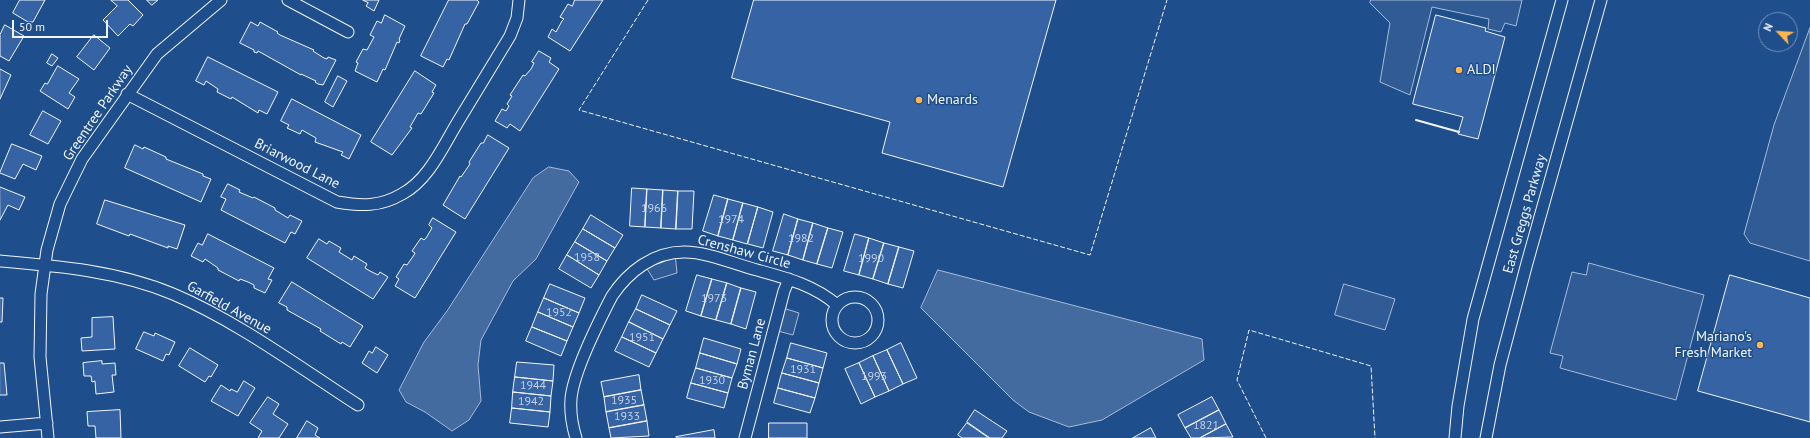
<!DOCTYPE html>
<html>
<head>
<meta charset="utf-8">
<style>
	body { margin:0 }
	#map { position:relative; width:1810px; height:438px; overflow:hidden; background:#1f4e8c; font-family:"PT Sans",sans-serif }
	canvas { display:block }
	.north { position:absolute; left:1758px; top:12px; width:40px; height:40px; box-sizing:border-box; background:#1f4e8c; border:1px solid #7391ba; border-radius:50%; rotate:295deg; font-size:11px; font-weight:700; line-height:16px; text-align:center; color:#f2f6ff }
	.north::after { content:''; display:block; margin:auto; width:14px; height:18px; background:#ffb74d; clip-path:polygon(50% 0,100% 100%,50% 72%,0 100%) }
	.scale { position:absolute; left:12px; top:20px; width:96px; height:18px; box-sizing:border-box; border:2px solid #f2f6ff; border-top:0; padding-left:5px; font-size:12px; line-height:14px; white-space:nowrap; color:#f2f6ff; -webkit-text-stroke:3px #1f4e8c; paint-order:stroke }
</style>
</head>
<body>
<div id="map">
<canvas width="1810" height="438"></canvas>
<div class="north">N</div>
<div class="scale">50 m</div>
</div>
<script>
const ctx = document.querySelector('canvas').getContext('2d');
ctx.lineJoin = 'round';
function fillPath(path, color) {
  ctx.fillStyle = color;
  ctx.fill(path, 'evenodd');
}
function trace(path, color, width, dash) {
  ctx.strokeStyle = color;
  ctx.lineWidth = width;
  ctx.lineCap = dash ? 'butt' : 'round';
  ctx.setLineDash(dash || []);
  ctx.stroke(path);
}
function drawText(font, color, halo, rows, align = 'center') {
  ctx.font = font + ' "PT Sans",sans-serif';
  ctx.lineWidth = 3;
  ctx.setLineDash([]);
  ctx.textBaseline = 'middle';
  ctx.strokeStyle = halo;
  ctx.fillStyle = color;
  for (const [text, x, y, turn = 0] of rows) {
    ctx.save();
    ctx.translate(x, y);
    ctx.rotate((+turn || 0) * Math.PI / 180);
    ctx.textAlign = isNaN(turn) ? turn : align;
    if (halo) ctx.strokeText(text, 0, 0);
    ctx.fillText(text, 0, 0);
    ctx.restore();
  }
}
const built = new Path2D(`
	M1371,0H1522L1516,26L1505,23L1501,32L1488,29L1489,19L1432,7L1410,95L1380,82L1390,23L1370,3Z
	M1810,28V261L1750,243L1744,234L1774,125Z
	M675,253L677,273L654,280L644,264Z
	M1589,263L1704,295L1676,400L1560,368L1563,356L1550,353L1572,272L1586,275Z
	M1344,284L1395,299L1385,330L1335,315Z
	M780,307L799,313L793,335L774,330Z`);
const water = new Path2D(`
	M549,167L569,171L579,182L536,259L513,281L481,340L478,365L481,401L469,420L452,431L425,412L406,402L399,390L424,342L447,311L533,178Z
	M938,270L1202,339L1204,360L1102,420L1069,427L1029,412L1013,400L921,308Z`);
const building = new Path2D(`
	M20,0H45L33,22H28L13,13Z
	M111,0H128L143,15L133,26L130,24L118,36L103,20L117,6Z
	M147,0H158L152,5Z
	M363,0H379L374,11L366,6L368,3Z
	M449,0H477L479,2L467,24H465L449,60L447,59L443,67L421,56Z
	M575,0H603L570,51L548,37L552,29L556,32L562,21L564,19L560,17L568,4L572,6Z
	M754,0H1056L1003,187L882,153L890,122L732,78Z
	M385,15L405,26L399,39L400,40L399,43L397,42L385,70L383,69L377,82L355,71L358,63L356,62L363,49L367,50L374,37L370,35L377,21L381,23Z
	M1436,15L1486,28L1485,31L1505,37L1478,139L1458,134L1463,117L1413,104Z
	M251,22L258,26L260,22L278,32L277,33L280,35L314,50L313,51L324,58L327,59L328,57L336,60L323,85L318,84L315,82L316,81L301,74V75L258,51L257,53L254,52V50L240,43Z
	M5,25L24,36L9,61L0,56V35Z
	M94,35L110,48L94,70L77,57Z
	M539,51L551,58L549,62L559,69L520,131L510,124L507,128L495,121L502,109L506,111L509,106L507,104L512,96L510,95L523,75L525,76L531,69L534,63L532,62Z
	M52,54L58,58L52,66L47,63Z
	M208,57L278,92L267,114L259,110L258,113L232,97L231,99L217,92L218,89L206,81L204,85L196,81Z
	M58,66L79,79L69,93L75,97L68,109L40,91L45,83L47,84Z
	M0,69L11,75L0,99Z
	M415,71L436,85L432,92L434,93L421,114L418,113L410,127L412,128L392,155L371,142Z
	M338,76L347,81L333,107L325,102Z
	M292,99L361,135L349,159L341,155L343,152L315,142L316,138L302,130L300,134L287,128L289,125L281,121Z
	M43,111L61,121L48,144L30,135Z
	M488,135L509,148L465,219L443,205L460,176L461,177L470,164L469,162L481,143H483Z
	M12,144L42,156L36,170L23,164L15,179L0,173Z
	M135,145L143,149L144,147L166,157V159L203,174V176L211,179L201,202L125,168Z
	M228,184L240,190L239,192L253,198L254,197L275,208V210L288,218L290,215L302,221L295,234L291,232L285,243L221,210L226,199L221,197Z
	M0,187L25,197L19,210L8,205L0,220Z
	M632,188L647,189L645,227L630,226Z
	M647,189L663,190L661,228L645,227Z
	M663,190L678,191L676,229L661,228Z
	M678,191H694L692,229H676Z
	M714,195L728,199L718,236L703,231Z
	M728,199L743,203L733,240L718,236Z
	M105,200L185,225L177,249L168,246V248L130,234L129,236L97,224Z
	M743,203L758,207L747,244L733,240Z
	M758,207L773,212L763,248L748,244Z
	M784,214L798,219L788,255L773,251Z
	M591,215L623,235L615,248L583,229Z
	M433,218L456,232L415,298L395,286L399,279L396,277L404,264L407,265L414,255L415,253L412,251L421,238L424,240L426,238L432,228L429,225Z
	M798,219L813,223L803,260L788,255Z
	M813,223L828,228L817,264L803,260Z
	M828,228L843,232L832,268L817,264Z
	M583,229L615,248L607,261L575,242Z
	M208,234L274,268L268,279L272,280L265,293L254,288V285L248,282L240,279L239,281L218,270V268L205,259L203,262L191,256L198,243L202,245Z
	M855,234L869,238L859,275L844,271Z
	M869,238L884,243L873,279L859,275Z
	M319,239L327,244L329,241L341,248L339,252L352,260L354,256L367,264L365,268L370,271L378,275L380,272L388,277L373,299L307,258Z
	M575,242L607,261L599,275L567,255Z
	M884,243L899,247L888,284L873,279Z
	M899,247L914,251L903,288L888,284Z
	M567,255L599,275L591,288L559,269Z
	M697,275L712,279L701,316L686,311Z
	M1730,275L1810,298V422L1698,391Z
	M712,279L727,283L716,320L701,316Z
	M292,282L363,326L350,347L342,342L341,344L320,331L321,329L287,310V307L279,303Z
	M727,283L741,288L731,324L716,320Z
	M550,284L585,298L579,313L544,298Z
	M741,288L756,292L746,329L731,324Z
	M642,295L677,311L670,325L636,309Z
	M0,298H3L2,322H0Z
	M544,298L579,313L573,327L538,312Z
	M636,309L670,325L663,339L629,322Z
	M538,312L573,327L567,341L532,327Z
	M113,317L115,349L82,351L81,338L92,337V318Z
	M629,322L663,339L656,353L622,337Z
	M532,327L567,341L561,356L526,341Z
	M144,332L154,336L155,333L175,342L169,355L166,354L163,361L136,349Z
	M622,337L656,353L649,367L615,351Z
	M704,338L741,349L737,364L700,353Z
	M791,343L827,353L823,368L787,358Z
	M901,343L917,378L903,384L887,350Z
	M376,347L388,355L377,373L362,363L369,351L372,353Z
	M190,348L218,365L211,377L209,376L205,382L179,366Z
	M887,350L903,384L889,391L873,356Z
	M700,353L737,364L732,378L696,368Z
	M873,356L889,391L875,397L859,363Z
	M787,358L823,368L819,383L782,373Z
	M102,361V364L115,363L116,375H112L114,392L96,394L95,381L92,382L91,376H84L83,363Z
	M517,362L554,365L553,381L515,377Z
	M0,363H4L7,395H0Z
	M859,363L875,397L861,404L845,369Z
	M696,368L732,378L728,393L691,383Z
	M782,373L819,383L815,398L778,388Z
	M639,375L641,390L604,397L601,382Z
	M515,377L553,381L551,396L513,392Z
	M244,381L255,388L238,416L211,401L221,385L230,391L231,389L237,392Z
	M691,383L728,393L724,408L687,398Z
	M778,388L815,398L810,413L774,403Z
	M641,390L644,405L606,412L604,397Z
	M513,392L551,396L550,412L512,408Z
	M268,397L279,404L273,414L288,424L279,438H258L262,431L250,423Z
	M1212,397L1219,410L1185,428L1178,415Z
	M644,405L647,421L609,428L606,412Z
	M512,408L550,412L548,427L510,423Z
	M120,410L121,438H96L95,426H88L87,412Z
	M975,410L1007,431L1002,438H990L967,422Z
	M1219,410L1226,424L1200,438H1191L1185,428Z
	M307,421L318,428L315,435L320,438H297Z
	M647,421L649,436L611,438L609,428Z
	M769,423H807V438H769Z
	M967,423L989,438H962L958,435Z
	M1226,424L1233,437L1200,438Z
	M1151,428L1156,438H1133Z
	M714,430L715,438H677L676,437Z`);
const minor = new Path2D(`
	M288,0L348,32
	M127,94L337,202C361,206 380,207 402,194C429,180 444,144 459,120C476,92 493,64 510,36L517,18L519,0
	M0,261C58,266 118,271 173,294C237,321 299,367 358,405
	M832 320a23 23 0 1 1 46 0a23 23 0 1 1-46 0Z
	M0,427L47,423
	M48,438L40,357L41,294L47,250L60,204L82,159L157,54L221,0
	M576,438C572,425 570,413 571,399C573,373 599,321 612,296C628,272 653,252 684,252C708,252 734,264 757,270C786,278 814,285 837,305
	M745,438L784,291L789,279
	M1455,438L1458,406L1473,319L1562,0
	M1486,438L1500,365L1527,263L1601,0`);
const fence = new Path2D(`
	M648,0L579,110L1090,255L1167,0
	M1266,438L1237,380L1249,330L1371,366L1375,438`);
const wall = new Path2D(`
	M1416,120L1459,132`);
const markers = [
	[1459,70,4,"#ffb74d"],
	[919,100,4,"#ffb74d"],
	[1760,345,4,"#ffb74d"]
];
const numberNames = [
	["1966",654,209],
	["1974",731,220],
	["1982",801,239],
	["1958",587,258],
	["1990",871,259],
	["1973",714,299],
	["1952",559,313],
	["1951",642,338],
	["1931",803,370],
	["1993",874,377],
	["1930",712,381],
	["1944",533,386],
	["1935",624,401],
	["1942",531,402],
	["1933",627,417],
	["1821",1206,426]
];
const poiNames = [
	["ALDI",1467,70],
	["Menards",927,100],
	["Mariano's",1752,337,"right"],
	["Fresh Market",1752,353,"right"]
];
const streetNames = [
	["Greentree Parkway",98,113,-56],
	["Briarwood Lane",297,164,27],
	["East Greggs Parkway",1525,214,-74],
	["Crenshaw Circle",744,252,15],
	["Garfield Avenue",229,308,29],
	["Byman Lane",752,354,-75]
];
fillPath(built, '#305b95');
trace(built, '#a8bbd7', 1);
fillPath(water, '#446ba0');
trace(water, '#a8bbd7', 1);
fillPath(building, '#3563a3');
trace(building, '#f2f6ff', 1);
trace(minor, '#f2f6ff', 13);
trace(minor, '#1f4e8c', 11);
trace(fence, '#f2f6ff', 1, [5, 2]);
trace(wall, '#f2f6ff', 2);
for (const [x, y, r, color] of markers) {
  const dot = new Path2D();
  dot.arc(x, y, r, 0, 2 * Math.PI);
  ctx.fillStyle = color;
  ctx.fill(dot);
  trace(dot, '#1f4e8c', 1.5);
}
drawText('12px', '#c3d1e8', null, numberNames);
drawText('14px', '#f2f6ff', '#1f4e8c', poiNames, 'left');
drawText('14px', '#f2f6ff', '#1f4e8c', streetNames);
</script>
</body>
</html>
